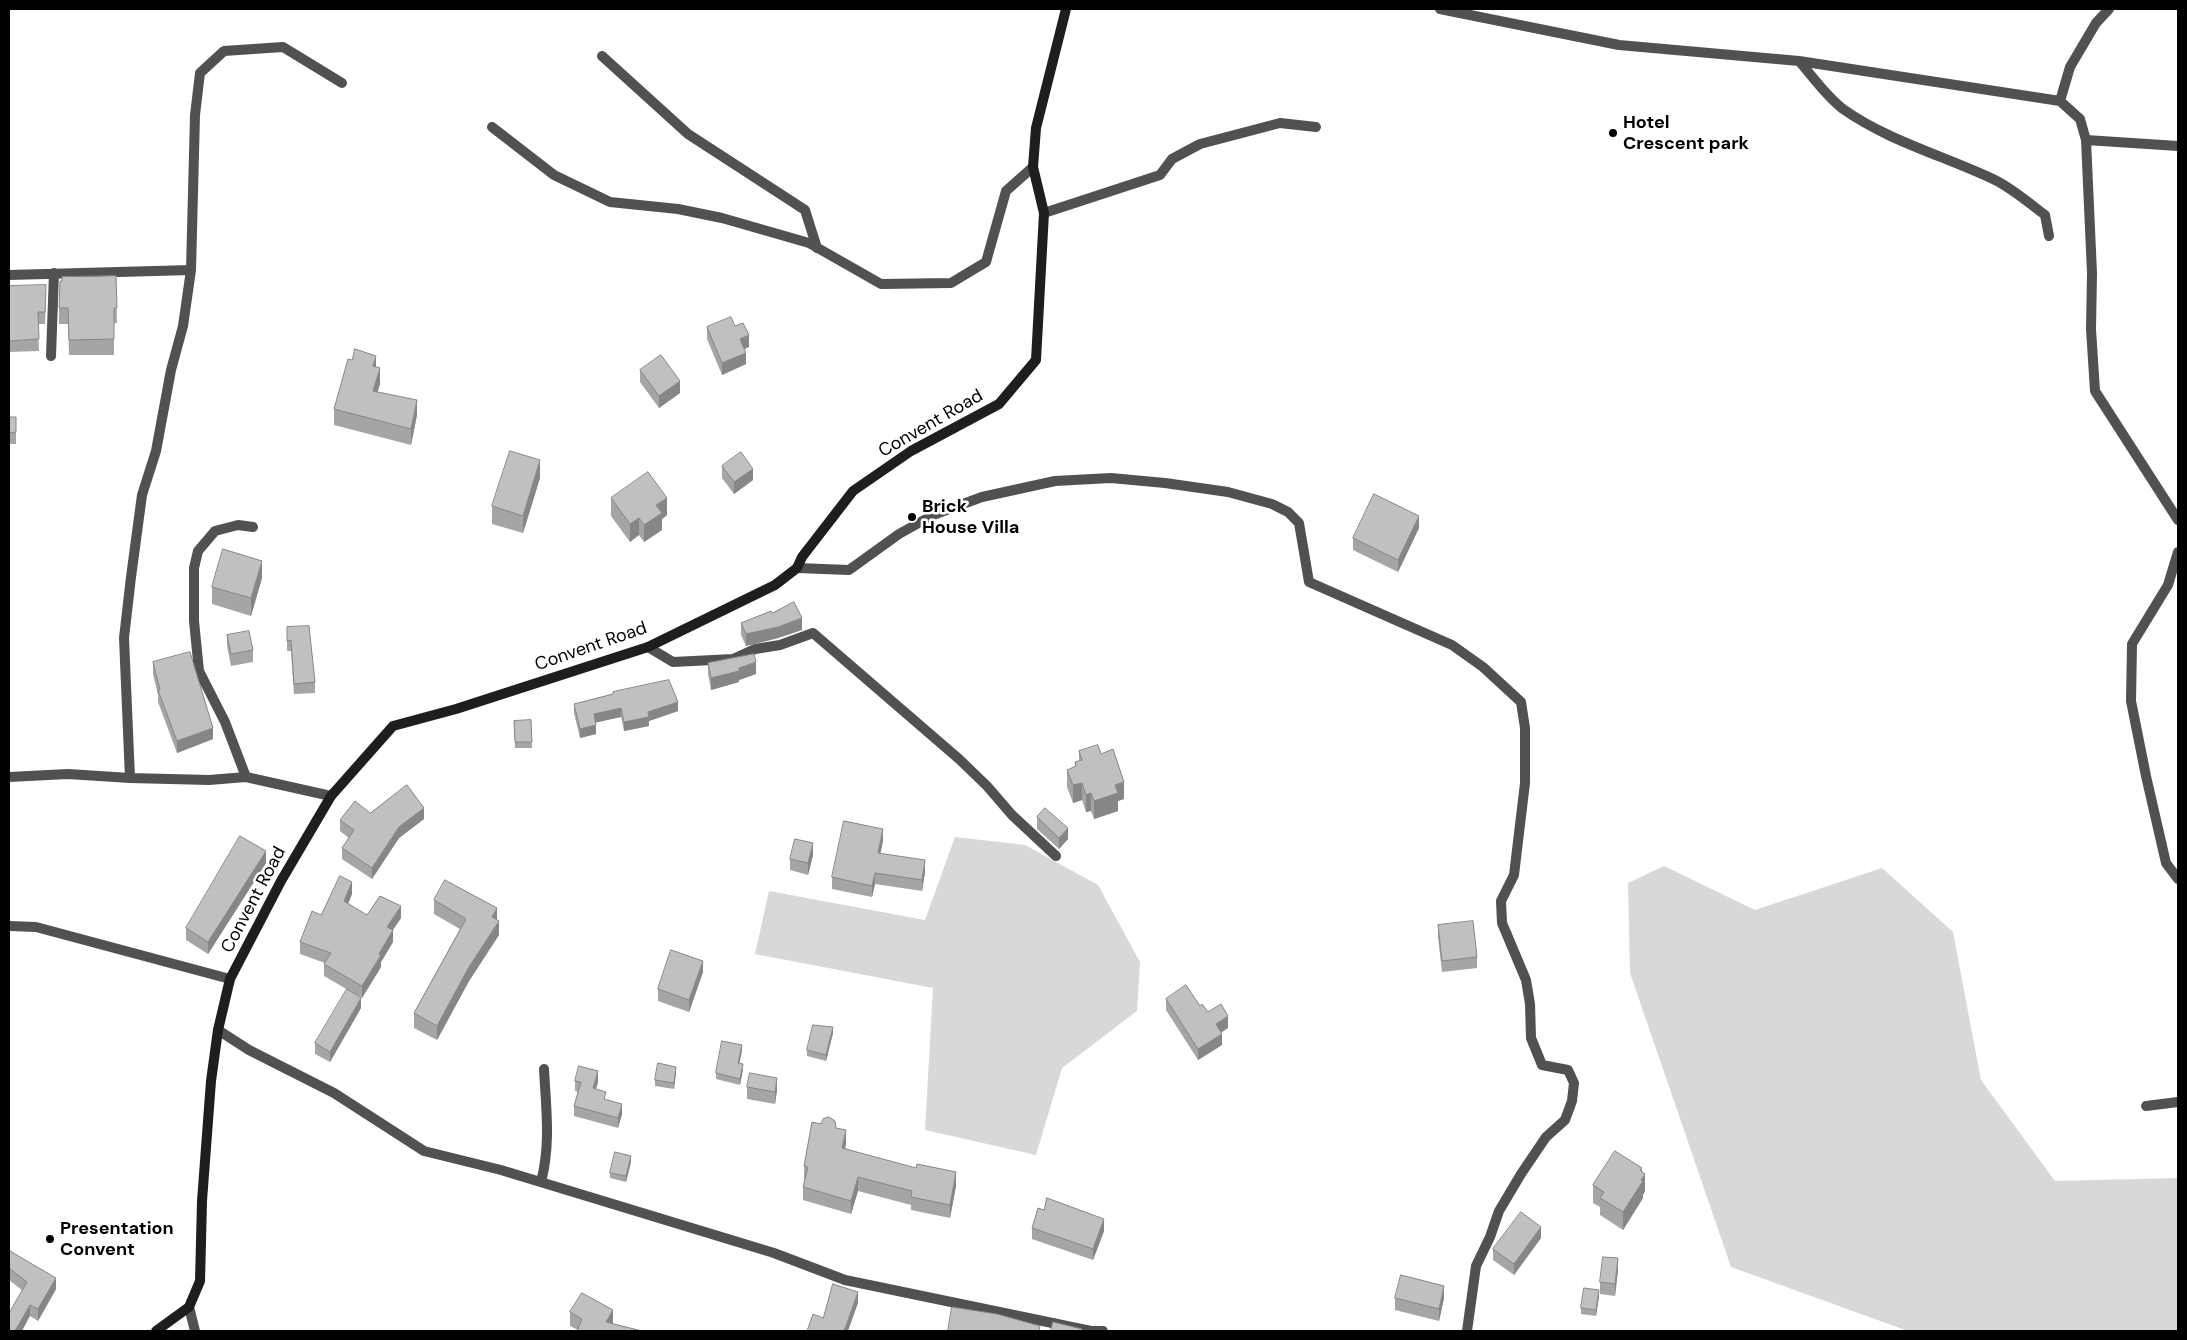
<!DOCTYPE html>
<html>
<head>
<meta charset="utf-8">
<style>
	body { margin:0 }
	#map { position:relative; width:2187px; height:1340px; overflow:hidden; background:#fff; font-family:"DM Sans",sans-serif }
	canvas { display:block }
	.frame { position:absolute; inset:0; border:10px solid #000; pointer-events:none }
</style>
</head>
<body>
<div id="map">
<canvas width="2187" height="1340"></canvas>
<div class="frame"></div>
</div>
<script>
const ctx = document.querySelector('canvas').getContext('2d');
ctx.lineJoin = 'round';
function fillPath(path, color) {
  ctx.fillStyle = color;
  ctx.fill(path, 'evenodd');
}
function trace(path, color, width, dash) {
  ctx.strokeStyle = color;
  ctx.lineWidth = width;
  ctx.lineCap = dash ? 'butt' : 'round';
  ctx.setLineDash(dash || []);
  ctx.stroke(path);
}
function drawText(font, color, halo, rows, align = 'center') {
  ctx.font = font + ' "DM Sans",sans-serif';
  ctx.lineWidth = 5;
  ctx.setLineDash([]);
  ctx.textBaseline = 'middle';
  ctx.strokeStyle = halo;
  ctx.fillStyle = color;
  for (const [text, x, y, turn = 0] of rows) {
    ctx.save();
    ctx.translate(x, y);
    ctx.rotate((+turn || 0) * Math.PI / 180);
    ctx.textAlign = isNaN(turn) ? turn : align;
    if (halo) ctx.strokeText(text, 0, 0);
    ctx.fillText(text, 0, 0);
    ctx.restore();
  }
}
const green = new Path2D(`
	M955,837L1025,845L1098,885L1140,962L1137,1011L1062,1068L1036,1155L925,1130L933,988L755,954L769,891L925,920Z
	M1664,866L1755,910L1882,868L1953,932L1981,1080L2055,1181L2178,1178V1331H1908L1731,1267L1630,973L1628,883Z`);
const minor = new Path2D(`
	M1440,9L1619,45L1799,61L2060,101L2080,119L2086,140L2178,146
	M602,56L688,134L805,210L817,248
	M1799,61C1813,77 1826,96 1843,109C1890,142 1945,156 1995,180C2013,189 2029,203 2045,215L2049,236
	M2060,101L2070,67L2096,23L2109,9
	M492,127L554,175L610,202L678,209L722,218L809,243L881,284L951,283L986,262L1006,191L1033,167
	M2086,140L2092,273L2091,329L2095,391L2178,520
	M1044,213L1160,175L1172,159L1200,144L1280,123L1316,127
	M191,270L195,115L200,73L224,51L283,47L342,83
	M9,275L191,270L183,326L171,370L156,451L142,495L131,577L124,638L130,778
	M51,356L54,273
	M2178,552L2168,585L2132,644L2131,701L2146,776L2166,863L2178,879
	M797,568L849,570L899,534L933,515L982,497L1055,481L1111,478L1165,483L1228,492L1272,504L1288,512L1299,523L1309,582L1452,645L1483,667L1521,702L1525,728V783L1514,875L1501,901L1502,923L1526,980L1530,1004L1531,1038L1542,1065L1568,1070L1574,1083L1572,1101L1565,1120L1546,1137L1521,1174L1499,1211L1490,1237L1476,1266L1467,1331
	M648,647L673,662L733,659L755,649L780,645L813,633L959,759L987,786L1012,815L1056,856
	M246,777L225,722L199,671L194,621V568L198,551L215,531L238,525L253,527
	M9,926L36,927L230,979
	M218,1030L249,1050L334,1093L424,1151L501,1170L774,1253L845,1280L1091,1331H1103
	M2146,1106L2178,1102
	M541,1182C551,1144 546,1108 544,1069`);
const tertiary = new Path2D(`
	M9,777L68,774L130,778L209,780L246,777L331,796
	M189,1307L195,1331`);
const secondary = new Path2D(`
	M156,1331L189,1307L200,1281L202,1201L211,1081L218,1030L230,979L281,881L331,796L393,726L456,709L648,647L775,585L797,568L802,557L853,491L911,451L999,404L1036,360L1044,213L1033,167L1036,128L1066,9`);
const wall = new Path2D(`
	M116,276L117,323H114V355H69L68,324H59V308Z
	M9,286L46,297L45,324H38L39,351L9,352Z
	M735,326L749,347L744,349L746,364L722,375L707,339V327Z
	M376,367L380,384L377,392L417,415L411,445L334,425V409Z
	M640,370L680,393L659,408L640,382Z
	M9,417H16V444H9Z
	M722,466L753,480L734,494L722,478Z
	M540,478L523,533L492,524V506Z
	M611,498L667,515L662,519V530L644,542L639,535L630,542L611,516Z
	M1419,528L1398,572L1353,550V538Z
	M262,578L251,616L212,604V587Z
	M772,613L802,630L778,638L746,646L741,635V623Z
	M287,627L315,682V693L294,694L291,651H287Z
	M227,635L253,650V662L231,666L227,646Z
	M153,662L213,739L177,753L158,702V695L153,674Z
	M708,663L756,674L739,680V682L711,690L708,674Z
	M613,692L678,711L649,721V726L624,731L621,717L596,722V734L580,738L574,713V704L613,694Z
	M531,720L532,748H515L514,721Z
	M1079,751L1101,754L1124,799L1118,801V811L1094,819L1091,811L1086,812L1082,800L1073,803L1067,787V770L1075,767V762L1079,761Z
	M370,813L424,819L399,838L372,879L342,859V848L349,838L340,831V820Z
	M1037,817L1068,839L1059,849L1037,829Z
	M883,841L880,853L925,872L922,891L875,884L872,897L832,889V877Z
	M813,855L808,875L790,870V859Z
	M266,863L208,954L186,940V928Z
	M352,894L348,904L367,915L401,918L393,930V942L381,962V967L362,998L324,976V964L325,963L300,954V942L321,915Z
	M434,900L497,921L499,935L469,981L437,1040L414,1028V1013L460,929L434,914Z
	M1438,925L1477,957V968L1442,972L1438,937Z
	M703,972L689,1012L658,1001V989Z
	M1166,999L1200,1006L1228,1028L1221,1032L1222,1045L1198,1060L1166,1010Z
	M361,1008L330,1062L315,1054V1043Z
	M833,1033L826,1061L807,1056V1050Z
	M742,1051L739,1063L743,1069L740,1085L716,1079V1073Z
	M676,1072L674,1089L655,1086V1080Z
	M575,1081L598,1082L596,1089L606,1100L622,1114L618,1128L574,1116V1106L578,1092L575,1091Z
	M747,1087L777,1090L775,1104L747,1099Z
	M836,1128L846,1144L845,1148L956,1186L950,1218L911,1210V1205L858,1191L851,1214L803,1200V1187L805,1180H804V1166Z
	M631,1162L626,1182L610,1178V1173Z
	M1642,1172L1645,1191L1643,1195V1198L1623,1230L1600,1215V1207L1593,1203V1185Z
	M1044,1210L1104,1231L1093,1260L1032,1239V1228Z
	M1541,1238L1514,1275L1493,1260V1249Z
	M9,1250L56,1289L38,1321L30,1316L22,1290L9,1280Z
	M1618,1270L1615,1296L1600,1294V1282Z
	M1599,1296L1596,1316L1581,1314V1308Z
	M1395,1298H1444L1439,1321L1395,1310Z
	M613,1310L578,1330L570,1326V1312Z`);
const shadedWall = new Path2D(`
	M749,335V347L740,351V339Z
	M746,353V364L722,375V363Z
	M376,356V372L373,366Z
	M380,368V384L373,406V391Z
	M680,381V393L659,408V396Z
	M417,400V415L411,445V429Z
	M540,460V478L523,533V516Z
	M753,469V480L734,494V482Z
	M667,498V515L662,519V530L644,542V525L656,505Z
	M1419,516V528L1398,572V560Z
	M639,518V535L630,542V524Z
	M262,561V578L251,616V598Z
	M802,618V630L778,638L746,646V634Z
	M756,662V674L739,680V682L711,690V678Z
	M678,702V711L649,721V726L624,731V722L648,712Z
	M621,708V717L594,723V714Z
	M596,725V734L580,738V729Z
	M213,728V739L177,753V741Z
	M1124,782V799L1118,801V811L1094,819V801L1115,785Z
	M1082,783V800L1073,803V785Z
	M1091,793V811L1086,812V795Z
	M424,808V819L399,838L372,879V868L399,827Z
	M1068,828V839L1059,849V838Z
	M883,829V841L878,865V853Z
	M813,843V855L808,875V863Z
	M266,851V863L208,954V942Z
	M925,860V872L922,891V880Z
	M875,873V884L872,897V886Z
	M352,882V894L344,913V901Z
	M401,906V918L387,938V927Z
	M497,908V922L492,917Z
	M499,921V935L469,981L437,1040V1026L469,967Z
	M393,930V942L381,962V967L362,998V986L379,954Z
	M703,961V972L689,1012V1000Z
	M361,998V1008L330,1062V1052Z
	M1228,1016V1028L1216,1036V1024Z
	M833,1027V1033L826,1061V1055Z
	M1222,1034V1045L1198,1060V1049Z
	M742,1045V1051L738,1069V1063Z
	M743,1064V1069L740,1085V1079Z
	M676,1067V1072L674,1089V1083Z
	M598,1071V1082L593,1098V1088Z
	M777,1078V1090L775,1104V1092Z
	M622,1104V1114L618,1128V1118Z
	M846,1130V1144L842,1161V1148Z
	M631,1156V1162L626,1182V1176Z
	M1642,1168V1179L1645,1174V1191L1643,1195V1198L1623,1230V1212Z
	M956,1172V1186L950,1218V1205Z
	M858,1177V1191L851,1214V1201Z
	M1104,1219V1231L1093,1260V1249Z
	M1541,1227V1238L1514,1275V1264Z
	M1618,1258V1270L1615,1296V1284Z
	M56,1278V1289L38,1321V1309Z
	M1444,1286V1298L1439,1321V1309Z
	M1599,1290V1296L1596,1316V1310Z
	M858,1292V1303L848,1331H844Z
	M30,1305V1316L22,1331H15Z
	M613,1310V1324L606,1322Z`);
const building = new Path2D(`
	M116,276L117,308H114V339L69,340L68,308H59L60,281H62V277Z
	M46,285L45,312H38L39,339L9,341V286Z
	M731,317L735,326L743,323L749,335L740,339L746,353L722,363L707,327Z
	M355,349L376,356L373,366L380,368L373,391L417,400L411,429L334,409L348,359L352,360Z
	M661,355L680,381L659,396L640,370Z
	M9,417H16V432L9,433Z
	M510,451L540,460L523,516L492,506Z
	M741,452L753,469L734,482L722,466Z
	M648,472L667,498L656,505L662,513L644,525L639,518L630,524L611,498Z
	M1374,494L1419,516L1398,560L1353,538Z
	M223,549L262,561L251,598L212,587Z
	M794,602L802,618L778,627L746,634L741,623L771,611L772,613Z
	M309,626L315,682L294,684L291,640L287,641V627Z
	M249,631L253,650L231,654L227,635Z
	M190,652L213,728L177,741L158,690H160L153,662Z
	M754,654L756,662L739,668V671L711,678L708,663Z
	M669,680L678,702L648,712L649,717L624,722L621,708L594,714L596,725L580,729L574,704L613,694V692Z
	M531,720L532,742H515L514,721Z
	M1098,745L1101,754L1113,749L1124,782L1115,785L1118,793L1094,801L1091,793L1086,795L1082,783L1073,785L1067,770L1076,766L1075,762L1082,760L1079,751Z
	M407,785L424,808L399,827L372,868L342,848L354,830L340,820L355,801L370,813Z
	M1045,808L1068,828L1059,838L1037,817Z
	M844,821L883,829L878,853L925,860L922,880L875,873L872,886L832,877Z
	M240,836L266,851L208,942L186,928Z
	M795,839L813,843L808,863L790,859Z
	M340,876L352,882L344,901L367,915L380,896L401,906L387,927L393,930L379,954L381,955L362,986L324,964L331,953L300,942L312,911L321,915Z
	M445,880L497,908L492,917L499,921L469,967L437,1026L414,1013L465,921V918L434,900Z
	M1473,921L1477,957L1442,961L1438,925Z
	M671,950L703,961L689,1000L658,989Z
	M1186,985L1200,1006L1202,1004L1208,1012L1221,1004L1228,1016L1216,1024L1222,1034L1198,1049L1166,999Z
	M347,989L361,998L330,1052L315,1043Z
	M813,1025L833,1027L826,1055L807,1050Z
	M722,1041L742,1045L738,1063L743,1064L740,1079L716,1073Z
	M658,1063L676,1067L674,1083L655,1080Z
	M579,1066L598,1071L593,1088L606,1092L604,1099L622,1104L618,1118L574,1106L581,1082L575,1081Z
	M750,1073L777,1078L775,1092L747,1087Z
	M829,1117L835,1121L836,1128L846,1130L842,1148L916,1168L917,1164L956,1172L950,1205L911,1197L912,1191L858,1177L851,1201L803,1187L808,1167L804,1166L812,1122L821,1124L823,1119Z
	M1615,1151L1642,1168L1640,1170L1645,1174L1641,1180L1643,1181L1623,1212L1600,1198L1604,1192L1593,1185Z
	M615,1152L631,1156L626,1176L610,1173Z
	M1047,1198L1104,1219L1093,1249L1032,1228L1038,1208L1044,1210Z
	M1521,1212L1541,1227L1514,1264L1493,1249Z
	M9,1250L15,1254L56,1278L38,1309L30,1305L15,1331H9V1313L27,1282L9,1268Z
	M1603,1257L1618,1258L1615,1284L1600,1282Z
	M1401,1275L1444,1286L1439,1309L1395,1298Z
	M833,1284L858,1292L844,1331H807L813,1314L823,1318Z
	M1584,1288L1599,1290L1596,1310L1581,1308Z
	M582,1293L613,1310L606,1322L642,1331H577L582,1319L570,1312Z
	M952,1307L997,1314L1040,1326L1039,1331H948Z
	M1053,1322L1082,1329L1081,1331H1051Z`);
const markers = [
	[1613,133,5,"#000"],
	[912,517,5,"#000"],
	[50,1239,5,"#000"]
];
const poiNames = [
	["Hotel",1623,123],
	["Crescent park",1623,144],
	["Brick",922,507],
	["House Villa",922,528],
	["Presentation",60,1229],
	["Convent",60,1250]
];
const streetNames = [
	["Convent Road",931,424,-30],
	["Convent Road",591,647,-19],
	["Convent Road",254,900,-62]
];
fillPath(green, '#d8d8d8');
trace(minor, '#515151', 10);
trace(tertiary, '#515151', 10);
trace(secondary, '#1e1e1e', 10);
fillPath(wall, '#a5a5a5');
fillPath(shadedWall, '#868686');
fillPath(building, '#c0c0c0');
trace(building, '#868686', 1);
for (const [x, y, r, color] of markers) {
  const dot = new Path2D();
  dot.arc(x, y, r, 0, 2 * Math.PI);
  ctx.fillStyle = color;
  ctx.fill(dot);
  trace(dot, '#fff', 2);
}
drawText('bold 18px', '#000', '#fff', poiNames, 'left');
drawText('18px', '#000', '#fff', streetNames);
</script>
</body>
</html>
